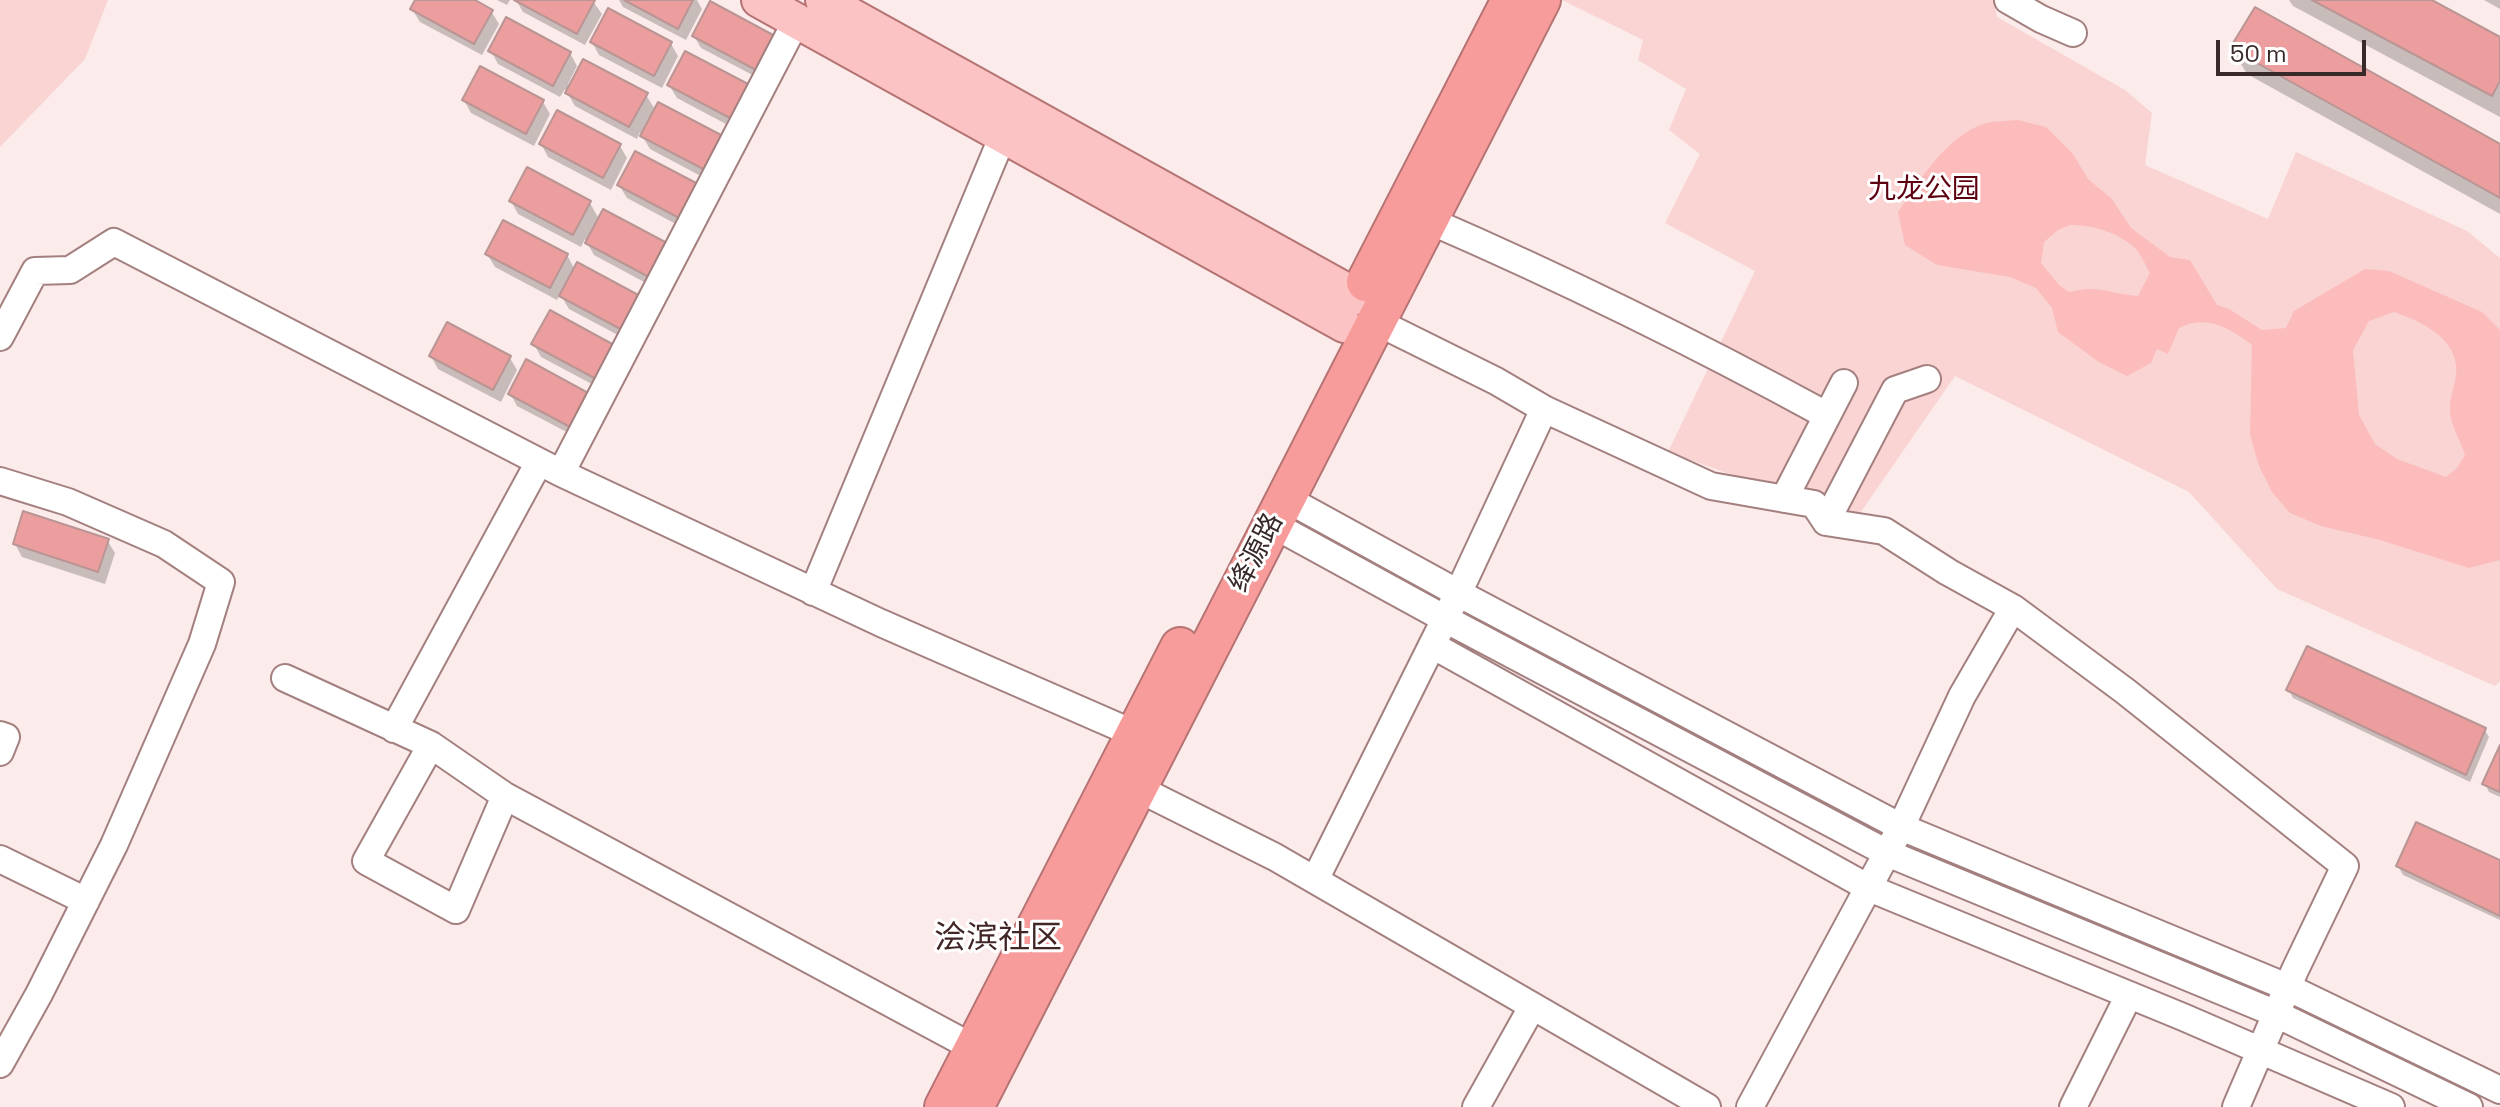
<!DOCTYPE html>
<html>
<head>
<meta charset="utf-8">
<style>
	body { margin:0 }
	#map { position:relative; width:2500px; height:1107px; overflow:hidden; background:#fbebea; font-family:"Space Grotesk",sans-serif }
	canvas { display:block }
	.scale { position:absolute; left:2216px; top:40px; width:150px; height:36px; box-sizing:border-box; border:4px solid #392a2a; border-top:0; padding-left:10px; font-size:24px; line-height:28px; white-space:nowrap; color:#392a2a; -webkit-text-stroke:6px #fff; paint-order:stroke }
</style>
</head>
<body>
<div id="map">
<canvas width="2500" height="1107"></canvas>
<div class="scale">50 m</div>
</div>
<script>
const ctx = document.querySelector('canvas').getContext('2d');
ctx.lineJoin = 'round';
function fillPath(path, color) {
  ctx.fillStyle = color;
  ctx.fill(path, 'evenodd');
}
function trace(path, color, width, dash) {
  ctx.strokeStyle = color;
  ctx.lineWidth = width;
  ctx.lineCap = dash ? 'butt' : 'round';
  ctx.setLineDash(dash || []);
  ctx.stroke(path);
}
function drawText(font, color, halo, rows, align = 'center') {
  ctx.font = font + ' "Space Grotesk","Noto Sans SC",sans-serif';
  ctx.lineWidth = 6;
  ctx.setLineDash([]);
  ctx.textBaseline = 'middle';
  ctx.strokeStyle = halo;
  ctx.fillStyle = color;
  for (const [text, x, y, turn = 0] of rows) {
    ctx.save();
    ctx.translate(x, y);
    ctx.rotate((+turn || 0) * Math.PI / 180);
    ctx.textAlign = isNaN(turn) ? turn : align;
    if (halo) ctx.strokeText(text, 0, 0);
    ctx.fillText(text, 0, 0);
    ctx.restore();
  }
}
const green = new Path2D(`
	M0,0H108L85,59L0,147Z
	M1562,0H1994L1997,17L2125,90L2152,113L2145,165L2268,219L2296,152L2467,231L2500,258V681L2495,686L2277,589L2189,492L1955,376L1856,519L1668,452L1755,271L1665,223L1700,154L1669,130L1686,89L1638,60L1643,40Z`);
const water = new Path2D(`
	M2018,120L2046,127L2073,154L2088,179L2112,199L2131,228L2170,257L2190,260L2217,305L2229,309L2262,330L2286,328L2294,311L2365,269L2389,271L2482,312L2500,330V560L2469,568L2380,540L2321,526L2290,513L2272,492L2259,466L2250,435L2252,345C2229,328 2207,314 2179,328L2168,354L2157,349L2151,363L2127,376L2099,362L2058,332L2052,308L2036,288L2010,277L1937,265L1905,245L1898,212C1920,180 1947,135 1986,123C1996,121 2008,121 2018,120ZM2070,225C2093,225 2121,233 2137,250C2142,257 2146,266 2150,273L2138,296C2109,294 2100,284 2069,292L2059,285L2041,263L2044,242L2058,230ZM2394,312C2418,320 2453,336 2456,365C2458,380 2450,394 2450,408C2449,423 2461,441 2465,455L2457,468L2446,477L2397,459L2375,444L2359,415L2353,350L2369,321Z`);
const shadow = new Path2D(`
	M417,0H470L491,11L499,24L482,55L420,22L412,9Z
	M497,0H510L507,5Z
	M516,0H592L602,14L585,45L523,12Z
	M619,0H697L702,9L686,40L623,7Z
	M2289,0H2427L2500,40V117L2293,6Z
	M2484,0H2500V9Z
	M694,36L773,37L764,81L701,48Z
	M592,42L671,44L678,56L662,88L599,55Z
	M2232,49L2500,146V214L2247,74Z
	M491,51L570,53L577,66L568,84L646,95L656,111L722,138L712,182L650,149L640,132L637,139L575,106L565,89L560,97L498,64Z
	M669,85L749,86L739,131L677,98Z
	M464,100L543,102L550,114L534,146L471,113Z
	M541,144L620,146L627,158L611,190L548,157Z
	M619,185L706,200L689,231L627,198Z
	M511,201L590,203L599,219L666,244L657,289L594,255L585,239L581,247L518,214Z
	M487,254L567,255L575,270L578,265L631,342L569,309L560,294L557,300L495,267Z
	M550,313L603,390L541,357L534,344Z
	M431,356L510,358L517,370L501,402L438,369Z
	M527,362L580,439L517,406L510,393Z
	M107,540L115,553L105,584L22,557L15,544Z
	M2289,690L2484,729L2489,737L2470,782L2293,698Z
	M2500,750V797L2489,792L2485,784Z
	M2500,862V920L2403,875L2398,866Z`);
const building = new Path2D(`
	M415,0H475L493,10L474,44L410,9Z
	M514,0H595L577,34Z
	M624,0H693L678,29Z
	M2312,0H2432L2500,37V81L2492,96Z
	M710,1L775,36L756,70L692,36Z
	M2255,7L2500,144V198L2230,48Z
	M608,8L672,42L654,76L590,42Z
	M506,17L571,52L553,86L488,51Z
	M685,51L750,85L732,119L667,85Z
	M583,59L648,93L629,127L565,93Z
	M480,66L544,100L526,134L462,100Z
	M658,102L723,136L705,170L640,136Z
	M557,110L621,144L603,178L539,144Z
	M635,151L700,185L681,219L617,185Z
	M527,167L591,201L573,235L509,201Z
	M603,209L667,243L649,277L585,243Z
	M503,220L568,254L550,288L485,254Z
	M577,262L642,297L624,331L559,296Z
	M550,310L614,345L596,379L531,344Z
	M447,322L511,356L493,390L429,356Z
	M526,359L590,394L572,428L508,394Z
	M23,511L109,539L98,572L13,544Z
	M2307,646L2486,728L2466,775L2286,690Z
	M2500,745V792L2482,784Z
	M2416,822L2500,860V916L2396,866Z`);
const minor = new Path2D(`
	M2008,0L2041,19L2073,33
	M1428,220C1564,279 1696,344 1826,415
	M1375,321L1496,381L1544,409L1711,486L1814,504L1826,522L1884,531L1948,572L2013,608L2125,691L2345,866L2295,970L2236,1107
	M0,337L35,271L70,270L114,242L561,473L881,623L1135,734
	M561,473L789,35
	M0,481L68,502L164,544L221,582L202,644L114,845L39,994L0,1064
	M1285,498L1458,593L1901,827L2287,987L2500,1090
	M1784,499L1844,383
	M1826,522L1895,390L1927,379
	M1272,524L1449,621L1887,853L2272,1012L2469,1107
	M813,592L1009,121
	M1432,645L1869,888L2183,1017L2391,1107
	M285,678L431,745L366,861L456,910L505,796L974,1048
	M394,729L539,462
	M0,735L6,737L0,752
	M431,745L505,796
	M1137,788L1275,857L1707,1107
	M0,859L86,901
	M1315,880L1463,583L1544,409
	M1476,1107L1532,1007
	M1750,1107L1901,827L1962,696L2013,608
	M2073,1107L2129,995`);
const major = new Path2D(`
	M759,0L1344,325
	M823,0L1358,297`);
const highway = new Path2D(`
	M1366,282L1511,0
	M944,1107L1180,647
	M974,1107L1541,0`);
const parkNames = [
	["九龙公园",1924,190]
];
const streetNames = [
	["绛源路",1257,553,-63]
];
const quarterNames = [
	["浍滨社区",998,939]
];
fillPath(green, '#f9d4d3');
fillPath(water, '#fcbcbb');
fillPath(shadow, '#0003');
fillPath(building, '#eb9e9d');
trace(building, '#b99594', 2);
trace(minor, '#a3807f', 30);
trace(major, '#b57373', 38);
trace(highway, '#b57373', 42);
trace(minor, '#fff', 26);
trace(major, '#fbc3c3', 34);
trace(highway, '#f89b9b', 38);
drawText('28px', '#5c0011', '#fff', parkNames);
drawText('28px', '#392a2a', '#fff', streetNames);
drawText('32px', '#422626', '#fff', quarterNames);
</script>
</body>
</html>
